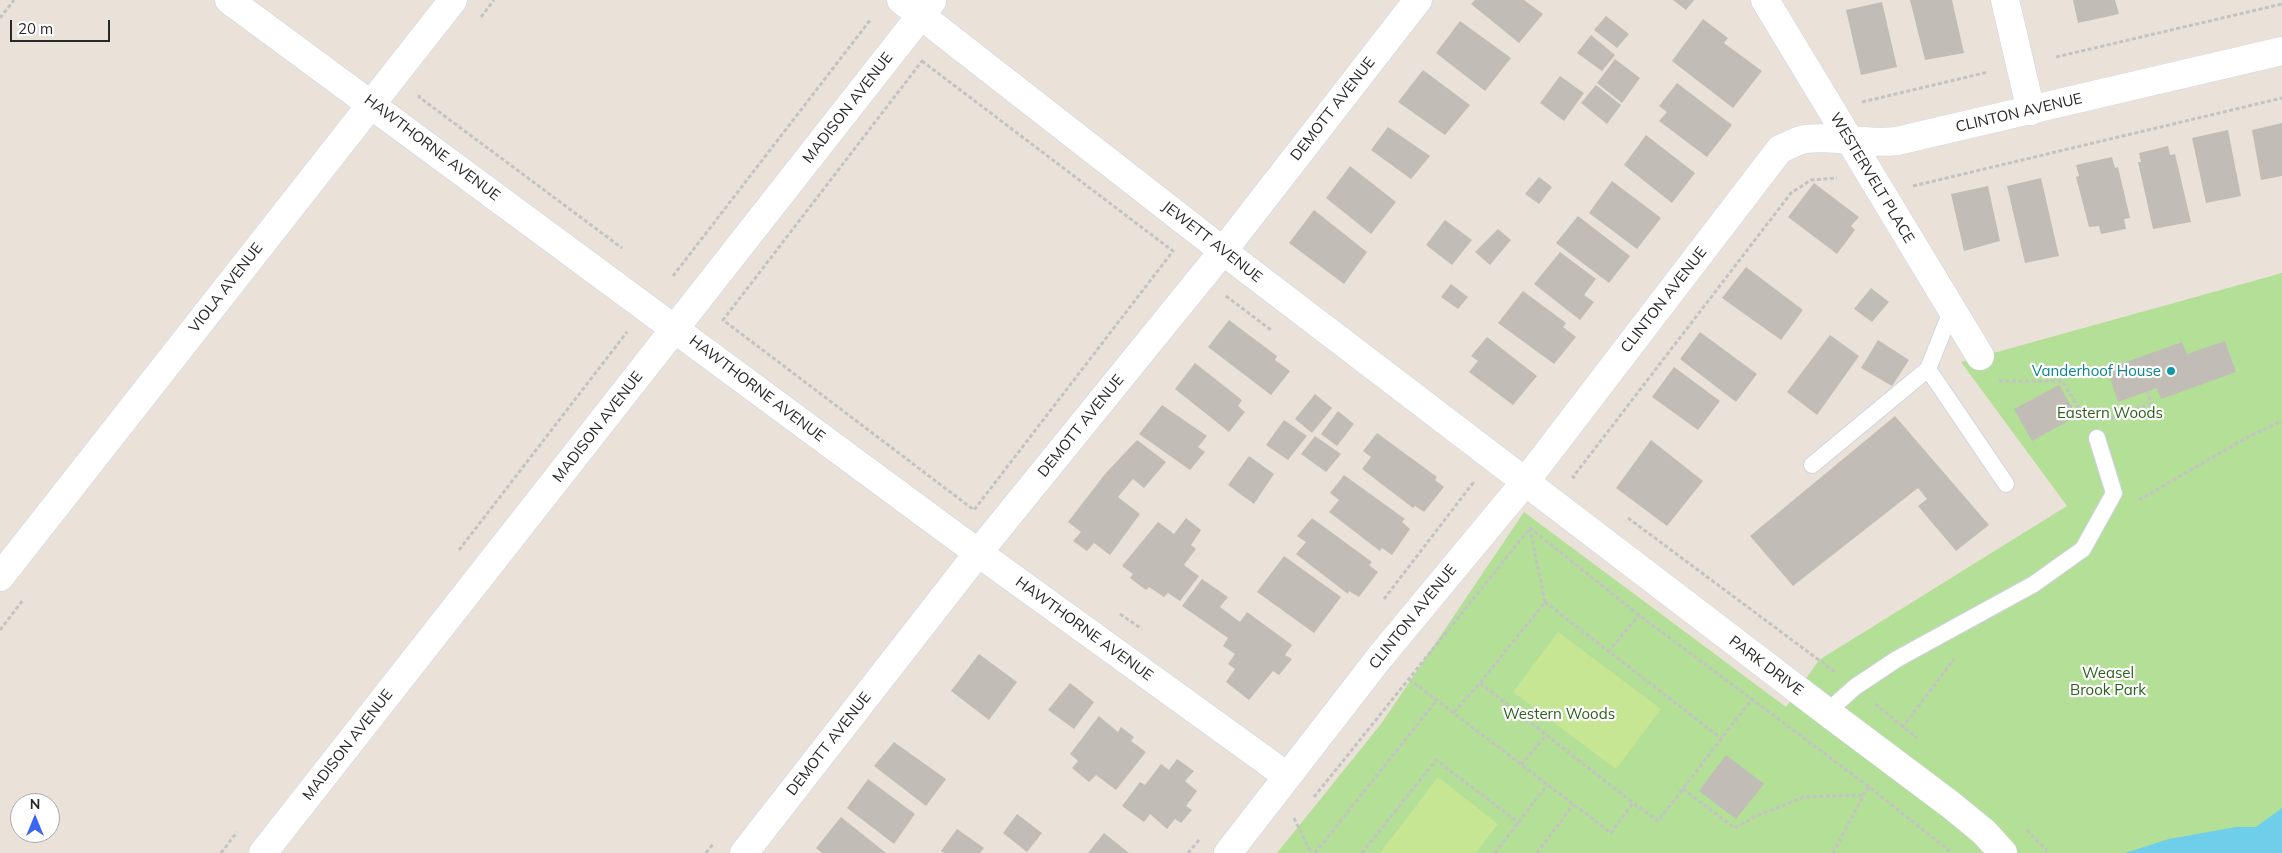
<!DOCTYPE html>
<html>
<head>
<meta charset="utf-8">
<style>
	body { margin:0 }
	#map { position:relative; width:2282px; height:853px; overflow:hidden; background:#eae2d9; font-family:Mulish,sans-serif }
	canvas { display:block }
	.north { position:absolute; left:10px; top:793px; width:50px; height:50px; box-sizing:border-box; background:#fff; border:1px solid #a9a9a9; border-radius:50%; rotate:0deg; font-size:14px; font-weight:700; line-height:20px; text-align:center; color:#282828 }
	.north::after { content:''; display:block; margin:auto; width:18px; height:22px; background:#3d67f3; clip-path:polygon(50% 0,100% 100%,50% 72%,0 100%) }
	.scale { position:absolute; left:10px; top:20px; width:100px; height:22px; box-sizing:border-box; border:2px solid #282828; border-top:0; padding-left:6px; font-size:15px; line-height:18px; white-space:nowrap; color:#282828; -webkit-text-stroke:4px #fff; paint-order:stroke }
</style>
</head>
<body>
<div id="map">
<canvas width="2282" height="853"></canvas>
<div class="north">N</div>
<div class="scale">20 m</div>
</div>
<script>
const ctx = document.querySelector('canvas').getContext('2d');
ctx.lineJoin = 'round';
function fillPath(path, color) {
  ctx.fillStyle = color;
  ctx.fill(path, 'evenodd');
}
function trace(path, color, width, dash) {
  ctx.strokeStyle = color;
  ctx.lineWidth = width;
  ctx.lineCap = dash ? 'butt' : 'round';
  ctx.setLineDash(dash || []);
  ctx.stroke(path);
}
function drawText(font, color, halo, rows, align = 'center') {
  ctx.font = font + ' Mulish,sans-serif';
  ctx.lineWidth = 4.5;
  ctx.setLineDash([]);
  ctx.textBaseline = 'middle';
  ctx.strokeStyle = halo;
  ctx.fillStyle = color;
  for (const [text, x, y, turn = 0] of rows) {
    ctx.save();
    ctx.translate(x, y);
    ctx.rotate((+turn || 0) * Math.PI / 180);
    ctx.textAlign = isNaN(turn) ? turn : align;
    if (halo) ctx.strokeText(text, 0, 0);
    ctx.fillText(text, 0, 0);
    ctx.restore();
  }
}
const green = new Path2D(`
	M2282,273V853H1277L1381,724L1524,512L1786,707L1819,660L2067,506L1961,362Z`);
const pitch = new Path2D(`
	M1558,632L1661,709L1616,769L1513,692Z
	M1438,777L1498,824L1476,853H1380Z`);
const water = new Path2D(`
	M2282,808V853H2125L2169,839L2236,827H2256Z`);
const building = new Path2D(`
	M1475,0H1524L1543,14L1519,43L1471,4Z
	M1673,0H1694L1686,10Z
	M1910,0H1952L1964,53L1925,60Z
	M2073,0H2115L2119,14L2078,23Z
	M1882,2L1897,67L1861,75L1846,10Z
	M1606,16L1629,34L1617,48L1594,30Z
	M1703,19L1728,38L1724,43L1762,71L1733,108L1672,61Z
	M1460,21L1511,58L1485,91L1436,53Z
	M1591,35L1615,55L1602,71L1577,53Z
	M1615,59L1640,78L1622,103L1597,83Z
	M1423,70L1470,105L1445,135L1398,102Z
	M1560,76L1584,93L1564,121L1540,103Z
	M1677,83L1732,125L1707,157L1659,121L1667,112L1659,106Z
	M1596,85L1621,105L1607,124L1581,103Z
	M2282,123V176L2261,180L2252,130Z
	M1388,127L1430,156L1411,179L1371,150Z
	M2228,130L2241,196L2206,203L2192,138Z
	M1646,135L1695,173L1672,203L1624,165Z
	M2168,146L2170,155L2175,154L2191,222L2153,229L2138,162H2141L2139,153Z
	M2112,157L2115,168L2118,167L2130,218L2124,219L2126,229L2101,234L2099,226L2089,227L2076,177L2079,176L2076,165Z
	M1350,166L1396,202L1371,234L1326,198Z
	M1539,177L1552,187L1539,204L1525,194Z
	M2041,178L2059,256L2025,263L2007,186Z
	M1612,181L1661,218L1637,249L1589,213Z
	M1814,183L1859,217L1851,226L1855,230L1837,254L1788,217Z
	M1988,186L2000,241L1964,251L1951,194Z
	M1314,210L1367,252L1344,284L1289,243Z
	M1578,216L1630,256L1609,283L1556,243Z
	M1445,220L1472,240L1452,265L1426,245Z
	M1498,229L1511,240L1490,265L1475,252Z
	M1560,252L1596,279L1584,295L1594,302L1580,320L1534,284Z
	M1746,267L1803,310L1781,340L1722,298Z
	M1451,284L1468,297L1458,309L1441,297Z
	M1871,288L1889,302L1872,322L1854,309Z
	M1523,291L1566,323L1563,327L1576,337L1554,364L1498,323Z
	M1229,320L1277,356L1275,360L1290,371L1271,395L1208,347Z
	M1700,332L1757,374L1736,402L1680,359Z
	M1830,335L1859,356L1817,415L1787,392Z
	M1487,337L1537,376L1513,405L1469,372L1478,361L1471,356Z
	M1878,340L1909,360L1892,386L1861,368Z
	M2225,341L2236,372L2161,399L2157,388L2118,402L2107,369L2182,342L2187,354Z
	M1195,363L1242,400L1238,406L1245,412L1229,432L1175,389Z
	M1674,367L1720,401L1698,430L1652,397Z
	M2059,385L2077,416L2032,441L2014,409Z
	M1315,394L1332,408L1312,433L1295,419Z
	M1162,405L1207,436L1198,447L1205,452L1190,470L1139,434Z
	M1338,411L1354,424L1337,446L1321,434Z
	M1895,416L1989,525L1956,551L1918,506L1927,499L1918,488L1793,586L1750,536Z
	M1284,420L1307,436L1288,460L1266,445Z
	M1377,433L1437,477L1435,480L1444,487L1424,512L1415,506L1413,508L1362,469L1371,457L1363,451Z
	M1315,436L1341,454L1326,472L1301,454Z
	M1137,440L1166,462L1144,488L1133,479L1118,497L1140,514L1110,555L1094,543L1087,551L1073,541L1081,532L1068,522L1105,474Z
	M1651,440L1703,481L1667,526L1616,488Z
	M1249,456L1274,474L1254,504L1228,485Z
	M1344,475L1405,519L1402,522L1410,529L1392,555L1382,548L1380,551L1329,512L1339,500L1330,493Z
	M1186,518L1201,530L1191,545L1196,549L1184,565L1199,576L1180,601L1168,593L1164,597L1149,587L1146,590L1130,578L1133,574L1122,566L1158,522L1174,534Z
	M1312,518L1372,562L1369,565L1378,572L1359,597L1349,591L1348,594L1296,554L1306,542L1297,536Z
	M1284,556L1341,597L1314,633L1257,592Z
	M1202,579L1228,597L1220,607L1240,622L1247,612L1292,645L1285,655L1292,659L1279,675L1273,671L1249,700L1226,682L1235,669L1228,664L1235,654L1223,646L1228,638L1182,606Z
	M979,654L1017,682L989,720L951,691Z
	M1070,683L1094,702L1074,729L1048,710Z
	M1099,716L1118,732L1121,727L1134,737L1131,741L1146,752L1116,790L1096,775L1089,782L1072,768L1078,761L1070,754Z
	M894,742L946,779L926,806L874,766Z
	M1726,755L1764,784L1736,819L1699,791Z
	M1177,759L1194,771L1185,781L1197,791L1186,806L1192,810L1181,823L1175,819L1167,829L1150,814L1144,822L1122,806L1140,782L1145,785L1161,764L1169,770Z
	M868,779L915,814L894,844L847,808Z
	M1017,814L1042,833L1027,852L1003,833Z
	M841,817L886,853H822L816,848Z
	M957,829L984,848L980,853H944L941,851Z
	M1104,833L1129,853H1088Z`);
const path = new Path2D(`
	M481,17L494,0
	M0,18L14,0
	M2056,57L2282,4
	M922,61L1173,251L974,510L723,320Z
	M420,95L419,97L622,248
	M1862,102L1988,72
	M1913,186L2282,98
	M673,276L871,19
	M1226,296L1271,330
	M1999,381H2062L2084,416
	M2111,418L2151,403L2147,392
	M1575,478L1573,477L1791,193L1811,180L1837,178
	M2139,500L2246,438L2282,421
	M1628,518L1835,672
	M459,550L627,332
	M1384,599L1473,483L1472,481
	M1545,602L1722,739
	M1120,614L1142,629
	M0,630L23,600
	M1608,652L1639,615
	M1409,679L1611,833L1633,803L1658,821L1752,699
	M1480,683L1545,602L1530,529
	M1875,704L1917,738
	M1454,712L1480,683L1633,803
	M1902,728L1954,659
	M1521,765L1546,735
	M1683,789L1735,828L1756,816L1804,797L1862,795
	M1314,797L1530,528L1639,615L1868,786L1952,853
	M1294,818L1311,853
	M2027,830L2049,853
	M221,853L237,832
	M706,853L713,844
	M1188,853L1199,840
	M1315,853L1437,700
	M1362,853L1436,760L1519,823
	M1495,853L1547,785
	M1537,853L1573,805
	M1833,853L1869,785`);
const service = new Path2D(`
	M1928,369L1952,309
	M1812,465L1928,369L2006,484
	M1827,712L1855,687L1897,659L2034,584L2083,549L2114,493L2097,438`);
const minor = new Path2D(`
	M229,0L955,536L1287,776
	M901,0L1223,251L1827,712L1951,805L1984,832L2003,853
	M1765,0L1980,356
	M2005,0L2031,111
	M0,577L453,0
	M263,853L932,1
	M744,853L978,553L1223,251L1418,0
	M1228,853L1380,657L1525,482L1780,149C1788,146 1797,140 1806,139C1836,135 1865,145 1897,141L2282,51`);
const markers = [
	[2171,371,5,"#0f9aa8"]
];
const streetNames = [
	["MADISON AVENUE",848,108,-52],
	["DEMOTT AVENUE",1333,109,-52],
	["CLINTON AVENUE",2019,113,-13],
	["HAWTHORNE AVENUE",432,148,37],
	["WESTERVELT PLACE",1872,178,59],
	["JEWETT AVENUE",1212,242,38],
	["VIOLA AVENUE",226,288,-52],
	["CLINTON AVENUE",1664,300,-52],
	["HAWTHORNE AVENUE",757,389,37],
	["DEMOTT AVENUE",1081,426,-51],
	["MADISON AVENUE",598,427,-52],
	["CLINTON AVENUE",1413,617,-51],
	["HAWTHORNE AVENUE",1084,629,36],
	["PARK DRIVE",1766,666,37],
	["DEMOTT AVENUE",829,744,-52],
	["MADISON AVENUE",348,745,-52]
];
const cultureNames = [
	["Vanderhoof House",2161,371]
];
const parkNames = [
	["Eastern Woods",2110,413],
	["Weasel",2108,673],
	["Brook Park",2108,690],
	["Western Woods",1559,714]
];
fillPath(green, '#b3df97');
fillPath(pitch, '#c6e693');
fillPath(water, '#6fceea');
fillPath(building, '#c2bcb6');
trace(service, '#cfd3e0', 18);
trace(minor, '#cfd3e0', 29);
trace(path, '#c3c3c3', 3, [4, 2.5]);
trace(service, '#fff', 16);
trace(minor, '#fff', 28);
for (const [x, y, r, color] of markers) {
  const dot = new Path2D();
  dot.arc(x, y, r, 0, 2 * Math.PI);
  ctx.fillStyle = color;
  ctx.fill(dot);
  trace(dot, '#fff', 2);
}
drawText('15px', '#282828', '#fff', streetNames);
drawText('15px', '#0d838f', '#fff', cultureNames, 'right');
drawText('15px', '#2d611b', '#fff', parkNames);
</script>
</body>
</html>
